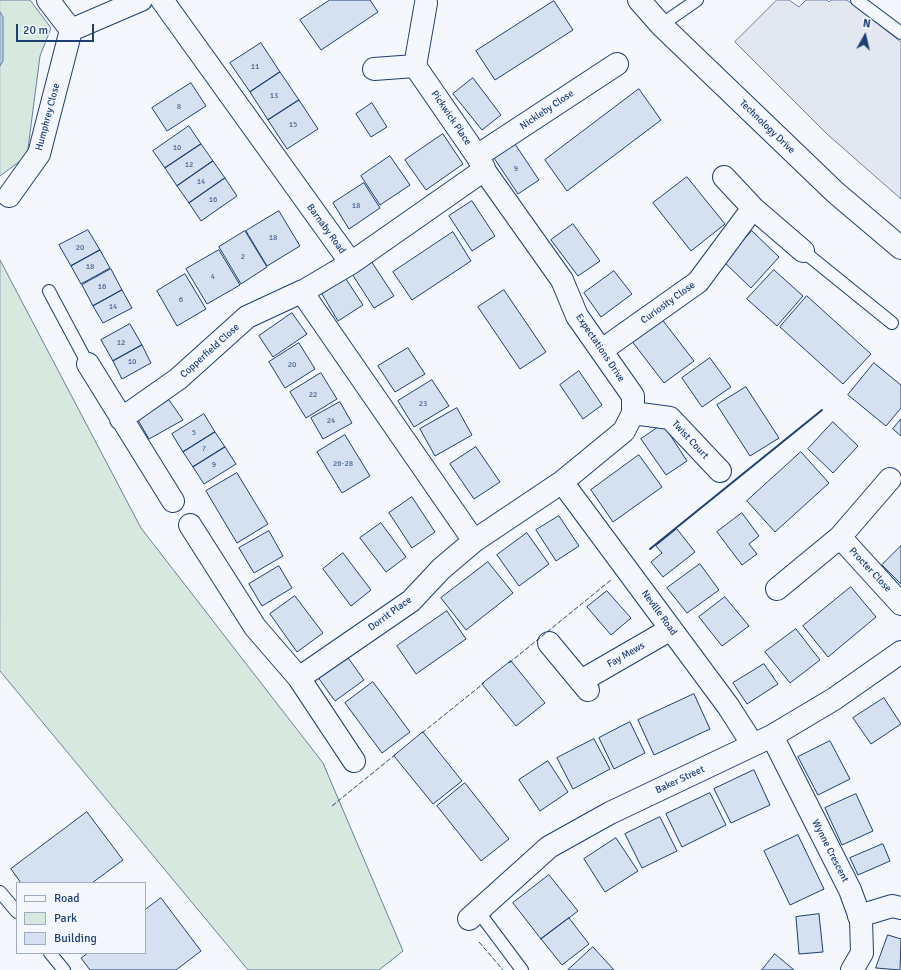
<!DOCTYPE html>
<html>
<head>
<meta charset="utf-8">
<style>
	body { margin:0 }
	#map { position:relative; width:901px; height:970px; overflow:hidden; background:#f4f7fb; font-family:Signika,sans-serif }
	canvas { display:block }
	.legend { position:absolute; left:16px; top:882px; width:130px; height:72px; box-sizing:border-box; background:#f4f7fb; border:1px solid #9eadc5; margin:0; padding:5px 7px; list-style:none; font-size:12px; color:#1d3f73 }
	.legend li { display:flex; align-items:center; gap:8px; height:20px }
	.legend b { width:20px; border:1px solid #9eadc5 }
	.north { position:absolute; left:845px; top:16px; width:40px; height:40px; -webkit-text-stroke:3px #f4f7fb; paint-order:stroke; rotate:8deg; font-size:11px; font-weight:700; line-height:16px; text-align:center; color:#1d3f73 }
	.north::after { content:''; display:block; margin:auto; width:14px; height:18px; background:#1d3f73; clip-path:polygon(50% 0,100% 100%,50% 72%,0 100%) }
	.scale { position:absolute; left:16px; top:24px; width:78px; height:18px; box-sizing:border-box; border:2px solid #1d3f73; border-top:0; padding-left:5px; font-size:12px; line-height:14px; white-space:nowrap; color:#1d3f73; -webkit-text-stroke:3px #f4f7fb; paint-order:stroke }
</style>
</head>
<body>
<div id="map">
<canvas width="901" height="970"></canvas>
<ul class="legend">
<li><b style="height:5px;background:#f4f7fb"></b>Road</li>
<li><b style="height:11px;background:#d7e8df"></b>Park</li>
<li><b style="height:11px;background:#d5e0f0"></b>Building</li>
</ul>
<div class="north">N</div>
<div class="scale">20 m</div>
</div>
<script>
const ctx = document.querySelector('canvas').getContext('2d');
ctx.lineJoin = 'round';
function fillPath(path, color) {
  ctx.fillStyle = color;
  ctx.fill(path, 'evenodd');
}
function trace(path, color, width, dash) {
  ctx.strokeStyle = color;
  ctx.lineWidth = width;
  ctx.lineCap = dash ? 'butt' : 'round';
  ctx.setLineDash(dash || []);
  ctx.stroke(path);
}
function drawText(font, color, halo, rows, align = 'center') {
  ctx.font = font + ' Signika,sans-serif';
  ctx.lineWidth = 3;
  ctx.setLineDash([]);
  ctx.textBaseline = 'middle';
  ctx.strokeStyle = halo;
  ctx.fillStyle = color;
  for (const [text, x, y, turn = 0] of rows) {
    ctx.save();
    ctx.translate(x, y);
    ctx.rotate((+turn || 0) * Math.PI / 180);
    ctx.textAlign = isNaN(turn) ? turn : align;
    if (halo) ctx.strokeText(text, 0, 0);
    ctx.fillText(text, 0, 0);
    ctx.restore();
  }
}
const green = new Path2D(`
	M0,0H30L51,28L40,56L27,156L0,176Z
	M0,260L141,528L323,763L403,951L379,970H248L0,671Z`);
const parking = new Path2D(`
	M777,0H789L799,7L806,0H827L829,2L831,0H847L901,42V199L827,134L735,42Z`);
const water = new Path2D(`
	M0,12L3,17V61L0,66Z`);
const building = new Path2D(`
	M330,0H370L378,12L321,50L300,20Z
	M554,1L573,30L495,80L476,51Z
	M261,43L280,72L250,92L230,63Z
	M280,72L299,100L268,120L250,92Z
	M473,78L501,115L482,130L453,94Z
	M191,83L206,106L167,131L152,108Z
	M639,89L661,120L567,191L545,160Z
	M299,100L318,129L287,149L268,120Z
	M372,103L387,127L371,137L356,114Z
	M189,126L201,144L165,168L153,151Z
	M443,134L463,164L426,190L405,160Z
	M201,144L213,161L177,186L165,168Z
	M515,144L539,180L518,194L494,158Z
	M390,156L410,185L380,205L361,176Z
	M213,161L225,178L189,203L177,186Z
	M687,177L725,224L691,251L653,203Z
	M225,178L237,196L201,221L189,203Z
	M364,183L380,208L349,229L333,203Z
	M472,201L495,236L472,251L449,216Z
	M279,211L300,246L267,266L246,231Z
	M573,224L600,261L578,276L551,240Z
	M88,230L100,250L71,266L59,245Z
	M245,231L267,267L241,284L219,247Z
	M752,231L779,257L751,288L724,262Z
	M453,232L471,261L412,300L393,272Z
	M100,250L110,268L81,284L71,266Z
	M219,250L240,285L207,304L186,269Z
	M371,261L394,296L374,308L352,274Z
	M111,269L122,290L93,306L82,285Z
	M774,270L803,296L777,326L747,299Z
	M614,271L632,294L601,317L584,293Z
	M185,274L206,309L177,326L157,291Z
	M346,279L363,305L338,321L322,294Z
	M122,290L132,308L103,323L93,306Z
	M504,290L546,352L520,369L478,307Z
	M807,296L871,354L843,384L780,327Z
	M292,313L307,334L273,357L259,336Z
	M661,318L694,361L664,383L631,340Z
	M130,324L142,345L113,361L101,340Z
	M299,343L315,369L285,388L269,362Z
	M142,345L151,363L122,379L113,361Z
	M408,348L425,374L395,392L378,366Z
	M710,358L731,387L702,407L682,378Z
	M874,363L901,385V408L886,426L848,395Z
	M579,371L602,405L583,419L560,385Z
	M321,373L337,399L306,418L290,392Z
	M432,380L449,406L414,427L398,401Z
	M746,387L779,438L750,456L717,405Z
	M169,400L183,420L149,439L138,420Z
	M340,402L352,423L323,439L311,418Z
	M457,408L472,435L435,456L420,429Z
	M204,414L215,432L183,452L172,434Z
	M901,419V436L893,429Z
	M833,422L858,446L833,473L808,449Z
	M663,424L687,461L666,475L641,439Z
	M215,432L225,447L193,467L183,452Z
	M345,435L370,476L342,493L317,452Z
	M225,447L236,464L204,484L193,467Z
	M476,447L500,482L474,499L450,464Z
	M801,452L829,483L775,532L747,501Z
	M639,455L662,487L613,522L591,490Z
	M237,473L268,524L237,543L206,491Z
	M412,497L435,532L412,548L389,513Z
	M742,513L759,536L749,544L757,554L742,565L717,532Z
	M559,516L579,546L556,561L536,530Z
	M381,523L406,557L386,572L360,538Z
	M677,529L695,552L663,577L651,562L662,553L656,546Z
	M269,531L283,556L254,573L239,548Z
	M527,533L549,564L519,586L497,555Z
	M901,546V584L882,565Z
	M343,553L371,590L351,606L323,569Z
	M488,562L513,593L466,630L441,598Z
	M700,564L719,590L687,613L667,588Z
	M279,566L292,588L262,606L249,584Z
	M851,587L876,617L828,657L803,626Z
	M607,591L631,618L611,635L587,607Z
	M295,596L323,633L297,652L270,614Z
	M725,597L749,626L722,646L699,617Z
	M447,611L466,639L416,674L397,646Z
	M796,629L820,660L790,683L765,652Z
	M346,655L364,680L335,701L317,676Z
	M511,661L545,703L516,726L482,684Z
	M764,664L778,684L747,704L733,683Z
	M373,682L410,732L382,753L345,703Z
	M694,694L710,729L654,755L638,720Z
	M884,698L901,724L871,744L853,718Z
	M630,722L645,753L614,769L599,738Z
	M423,732L462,781L433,804L394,756Z
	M594,739L610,769L573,789L557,758Z
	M830,741L850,779L818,795L798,757Z
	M548,761L568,792L540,811L519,780Z
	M754,770L770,805L731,823L714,789Z
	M465,783L509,839L481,861L437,806Z
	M710,793L726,825L682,847L666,814Z
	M856,794L873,831L842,845L825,808Z
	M87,812L123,860L92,883H21L11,869Z
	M660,817L677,851L642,868L625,834Z
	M798,835L824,889L790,905L764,851Z
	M616,838L638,871L605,892L584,859Z
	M883,844L890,861L858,875L850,858Z
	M549,875L578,911L541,939L513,903Z
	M161,898L201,951L176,970H90L81,958L88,953H145V910Z
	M819,914L823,952L799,954L796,917Z
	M569,918L589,944L562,965L541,939Z
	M888,935L901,939L900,970L876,968Z
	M593,947L614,970H568Z
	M775,954L794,970H762Z`);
const lane = new Path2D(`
	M857,0L901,33
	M661,25L697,0
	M803,251L892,323
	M49,291L88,364
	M0,892L17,912
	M478,911L522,970
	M50,953L64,970`);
const street = new Path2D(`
	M162,0L351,263
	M71,30L141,0
	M415,66L477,156L484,168
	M374,69L415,66L426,3
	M477,156L617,64
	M724,177L753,208L803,251
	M9,196L39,154L71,30L48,0
	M602,350L698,282L753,208
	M88,364L173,501
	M633,413L670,418L720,471
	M121,419L178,379L247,317L303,291
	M562,482L728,706L753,745
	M190,525L255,627L299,678L354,761
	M840,537L901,604
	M777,589L840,537L890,479
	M549,643L588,690
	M299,678L411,601L441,569L474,541L562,482L624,431L633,413V396L577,316L562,280L484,170L351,263L302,292L474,541
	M581,681L671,629
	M772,736L850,890L861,920L862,953L852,970
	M859,916L892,906L901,908
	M469,919L549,847L610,813L772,736L834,699L901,652`);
const secondary = new Path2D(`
	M639,0L661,25L836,193L901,248`);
const fence = new Path2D(`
	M509,663L611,580
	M422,733L484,683
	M332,806L396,754
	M479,942L503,970`);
const wall = new Path2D(`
	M650,549L822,410`);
const numberNames = [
	["11",255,67],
	["13",274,96],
	["8",179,107],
	["15",293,125],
	["10",177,148],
	["12",189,165],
	["9",516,169],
	["14",201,182],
	["16",213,200],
	["18",356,206],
	["18",273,238],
	["20",80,248],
	["2",243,257],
	["18",90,267],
	["4",213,277],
	["16",102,287],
	["6",181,300],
	["14",113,307],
	["12",121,343],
	["10",132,362],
	["20",292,365],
	["22",313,395],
	["23",423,404],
	["24",331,421],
	["5",194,433],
	["7",204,449],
	["26-28",343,464],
	["9",214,465]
];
const streetNames = [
	["Nickleby Close",547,110,-34],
	["Humphrey Close",48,117,-75],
	["Pickwick Place",451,118,56],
	["Technology Drive",767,127,44],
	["Barnaby Road",326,229,54],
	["Curiosity Close",668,303,-36],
	["Expectations Drive",600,348,56],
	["Copperfield Close",210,351,-42],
	["Twist Court",690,440,47],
	["Procter Close",870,570,47],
	["Neville Road",659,613,54],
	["Dorrit Place",390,614,-36],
	["Fay Mews",626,655,-30],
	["Baker Street",680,780,-25],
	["Wynne Crescent",830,851,63]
];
fillPath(green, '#d7e8df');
trace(green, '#687fa3', 1);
fillPath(parking, '#e3e8f0');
trace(parking, '#687fa3', 1);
fillPath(water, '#bed0e5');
trace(water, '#687fa3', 1);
fillPath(building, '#d5e0f0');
trace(building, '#1d3f73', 1);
trace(lane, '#1d3f73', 14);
trace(street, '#1d3f73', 24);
trace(secondary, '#1d3f73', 24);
trace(lane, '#f4f7fb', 12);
trace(street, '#f4f7fb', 22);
trace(secondary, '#f4f7fb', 22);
trace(fence, '#1d3f73', 1, [5, 2]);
trace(wall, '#1d3f73', 2);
drawText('8px', '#4b6792', null, numberNames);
drawText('10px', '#1d3f73', '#f4f7fb', streetNames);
</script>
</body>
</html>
